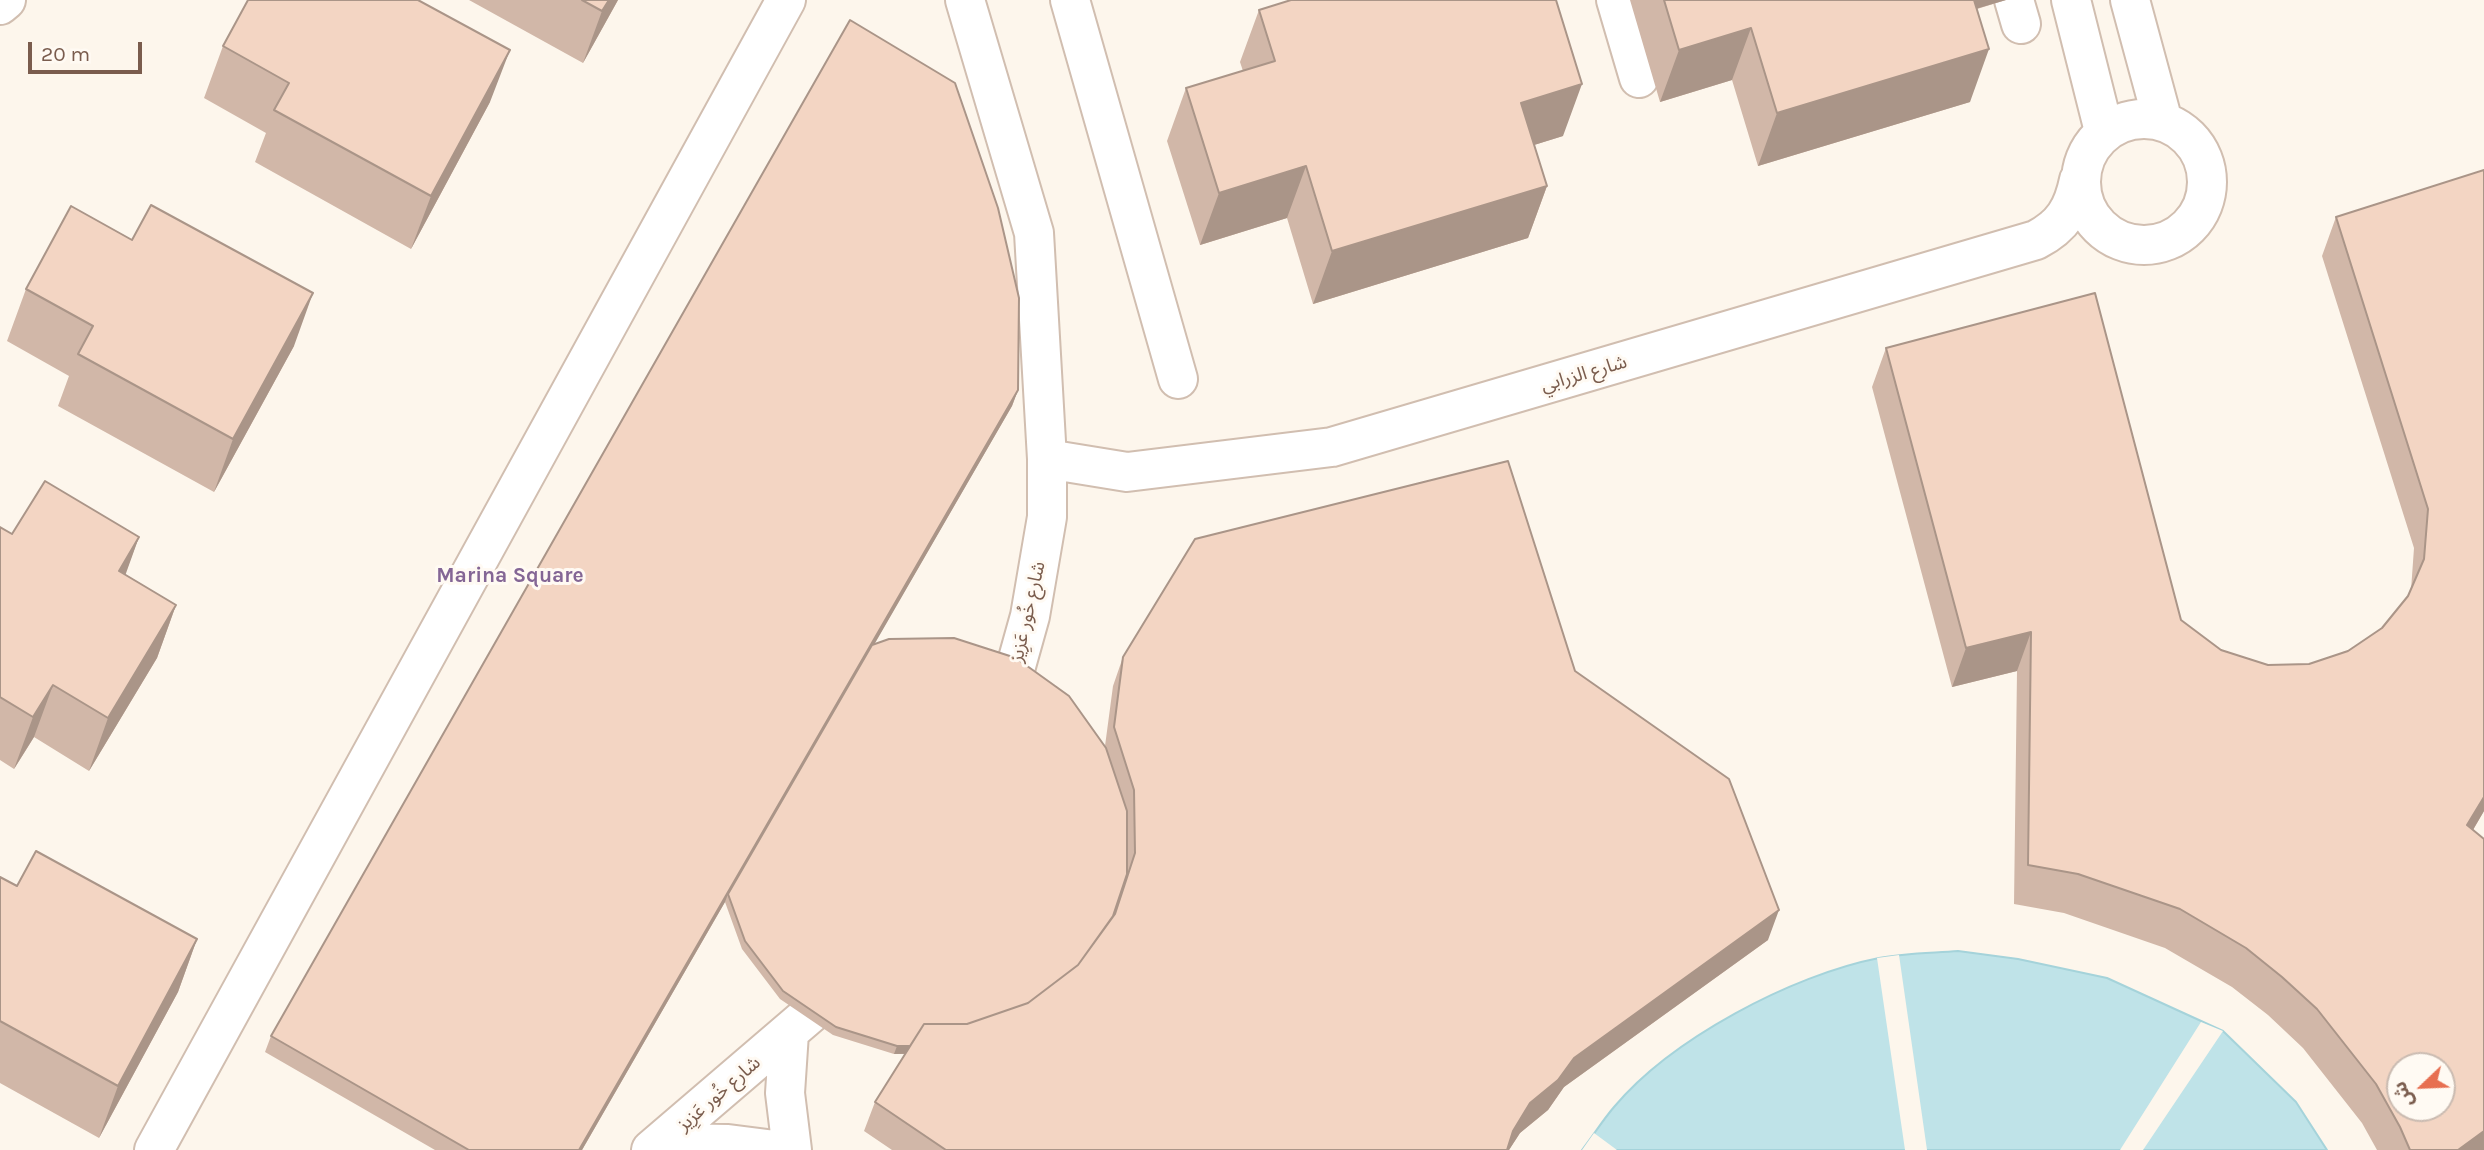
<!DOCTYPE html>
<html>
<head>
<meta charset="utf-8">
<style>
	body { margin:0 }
	#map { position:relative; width:2484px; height:1150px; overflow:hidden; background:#fdf6ec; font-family:Karla,"Noto Sans Arabic",sans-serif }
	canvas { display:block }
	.north { position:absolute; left:2386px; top:1052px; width:70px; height:70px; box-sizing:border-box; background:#fffaf3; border:2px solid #cabbb1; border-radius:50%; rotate:247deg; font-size:19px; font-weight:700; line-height:28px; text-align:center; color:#7a5c4d }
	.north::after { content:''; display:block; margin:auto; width:24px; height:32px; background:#e76f51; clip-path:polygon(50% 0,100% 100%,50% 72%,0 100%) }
	.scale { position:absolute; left:28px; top:42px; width:114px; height:32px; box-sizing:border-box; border:4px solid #7a5c4d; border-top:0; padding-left:9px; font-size:21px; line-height:24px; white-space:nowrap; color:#7a5c4d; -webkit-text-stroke:5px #fffaf3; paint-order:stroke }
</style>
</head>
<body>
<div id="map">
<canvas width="2484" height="1150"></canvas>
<div class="north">ش</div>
<div class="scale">20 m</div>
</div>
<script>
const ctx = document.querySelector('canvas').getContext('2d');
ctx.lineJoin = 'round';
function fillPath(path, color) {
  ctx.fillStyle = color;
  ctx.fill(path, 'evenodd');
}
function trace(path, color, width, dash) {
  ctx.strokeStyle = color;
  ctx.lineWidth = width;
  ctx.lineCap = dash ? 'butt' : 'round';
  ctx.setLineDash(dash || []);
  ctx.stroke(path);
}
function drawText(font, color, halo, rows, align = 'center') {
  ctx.font = font + ' Karla,"Noto Sans Arabic",sans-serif';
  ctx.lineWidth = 6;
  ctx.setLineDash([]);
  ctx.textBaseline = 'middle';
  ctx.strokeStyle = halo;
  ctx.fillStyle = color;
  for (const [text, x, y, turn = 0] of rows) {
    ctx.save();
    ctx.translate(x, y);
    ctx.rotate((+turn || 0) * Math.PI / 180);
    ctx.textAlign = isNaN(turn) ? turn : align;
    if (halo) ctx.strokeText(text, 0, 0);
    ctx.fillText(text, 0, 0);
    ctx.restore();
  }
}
const water = new Path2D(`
	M1958,951L2018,959L2107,978L2223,1031L2296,1102L2327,1150H1582C1593,1136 1602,1121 1614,1107C1671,1039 1792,975 1879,958C1904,953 1932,953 1958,951Z`);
const pier = new Path2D(`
	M1899,955L1927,1150H1905L1877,958Z
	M2201,1022L2223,1031L2143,1150H2120Z
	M1594,1133L1617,1150H1582Z`);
const minor = new Path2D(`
	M965,0L1034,233L1047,459V517L1030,616L1004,709
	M1070,0L1178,379
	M1616,0L1639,78
	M2014,0L2021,24
	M2071,0L2104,131
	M2130,0L2163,122
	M0,5L6,0
	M2081 182a63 63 0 1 1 126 0a63 63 0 1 1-126 0Z
	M1047,459L1127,472L1332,447L2036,240C2063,226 2073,209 2079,180
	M789,1033L785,1093L792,1150
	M663,1143L728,1144L775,1150
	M154,1150L786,0
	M651,1150L846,983`);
const wall = new Path2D(`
	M469,0H618L583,63Z
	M1630,0H2006L1977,9L1970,102L1758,166L1732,80L1660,102Z
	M1259,10L1563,136L1534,145L1547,186L1528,238L1313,304L1287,218L1200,245L1167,141L1186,88L1243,71L1240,62Z
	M223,46L490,102L411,249L255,162L266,133L204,98Z
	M2484,170V811L2473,830L2484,1150H2377L2362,1123L2303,1048L2268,1015L2232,987L2165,948L2064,913L2014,904L2017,671L1952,687L1872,387L1886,348L2181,620L2221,650L2268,665L2309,664L2348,651L2382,628L2408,596L2411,590L2414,548L2322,256L2336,217Z
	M26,289L294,346L214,492L58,406L69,376L7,341Z
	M1018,390L1012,406L874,644L1105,746L1113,686L1123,657L1575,671L1768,940L1564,1087L1548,1110L1520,1133L1509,1150H892L864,1131L875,1102L905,1054H894L833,1035L780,999L742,949L725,902L582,1150H435L265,1052L271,1036Z
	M0,527L12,534L139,537L125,574L176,605L157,658L89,771L34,737L14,769L0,760Z
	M0,877L17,886L197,939L178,992L99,1138L0,1083Z`);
const shadedWall = new Path2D(`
	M609,0H618L583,63L602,11Z
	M1952,0H2006L1945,18Z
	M1751,28L1732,80L1660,102L1679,50Z
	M1989,49L1970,102L1758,166L1777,113Z
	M510,50L490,102L411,249L431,196Z
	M1582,84L1563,136L1502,155L1521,103Z
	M1306,166L1287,218L1200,245L1219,193Z
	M1547,186L1528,238L1313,304L1332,251Z
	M313,293L294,346L214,492L233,439Z
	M1018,390L1012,406L729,896L728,894L725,902L582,1150H579Z
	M139,537L120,590L119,571Z
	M176,605L157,658L89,771L108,718Z
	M2031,632L2017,671L1952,687L1966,648Z
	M53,685L34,737L14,769L33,717Z
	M2484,797V811L2453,864L2467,825Z
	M1779,910L1768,940L1564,1087L1548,1110L1520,1133L1509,1150H1506L1513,1131L1530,1103L1574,1058Z
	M197,939L178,992L99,1138L118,1086Z
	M1020,1024L957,1053L894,1054L897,1046Z
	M2484,1131V1150H2458Z`);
const building = new Path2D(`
	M248,0H418L510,50L431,196L274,110L289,83L223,46Z
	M582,0H609L602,11Z
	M1291,0H1556L1582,84L1521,103L1547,186L1332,251L1306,166L1219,193L1186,88L1275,61L1259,10Z
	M1664,0H1974L1989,49L1777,113L1751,28L1679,50Z
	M850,20L955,83L998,208L1019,298L1018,390L579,1150H469L271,1036Z
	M2484,170V797L2467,825L2484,839V1131L2458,1150H2410L2400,1127L2376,1084L2317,1009L2282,977L2246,948L2180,909L2078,874L2028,865L2031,632L1966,648L1886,348L2095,293L2181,620L2221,650L2268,665L2309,664L2348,651L2382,628L2408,596L2424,559L2428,509L2336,217ZM2400,1066H2442V1108H2400Z
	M151,205L313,293L233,439L78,354L93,326L26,289L71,206L132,240Z
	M1508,461L1575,671L1729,779L1779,910L1574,1058L1558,1080L1530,1103L1513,1131L1507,1150H946L875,1102L924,1024H967L1028,1003L1078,965L1115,914L1135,853L1134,790L1114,727L1123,657L1195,539Z
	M45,481L139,537L119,571L176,605L108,718L53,685L33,717L0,697V527L12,534Z
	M954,638L1016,658L1069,696L1106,748L1127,811V874L1113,916L1078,965L1028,1003L967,1024H924L910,1046H897L836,1027L783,991L745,941L728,894L872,645L889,639Z
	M36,851L197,939L118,1086L0,1021V877L17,886Z`);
const streetNames = [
	["شارع الزرابي",1584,374,-16],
	["شارع خُور عَزِيز",1028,612,-77],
	["شارع خُور عَزِيز",719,1094,-41]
];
const neighbourhoodNames = [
	["Marina Square",510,576]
];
fillPath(water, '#bfe3e8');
trace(water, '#a5d3da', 2);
fillPath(pier, '#fdf6ec');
trace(minor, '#d1beb0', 42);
trace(minor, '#fff', 38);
fillPath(wall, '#d1b7a8');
fillPath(shadedWall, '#aa9588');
fillPath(building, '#f3d5c3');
trace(building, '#aa9588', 2);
drawText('19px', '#7a5c4d', '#fffaf3', streetNames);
drawText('bold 21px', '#846695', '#fffaf3', neighbourhoodNames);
</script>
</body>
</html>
